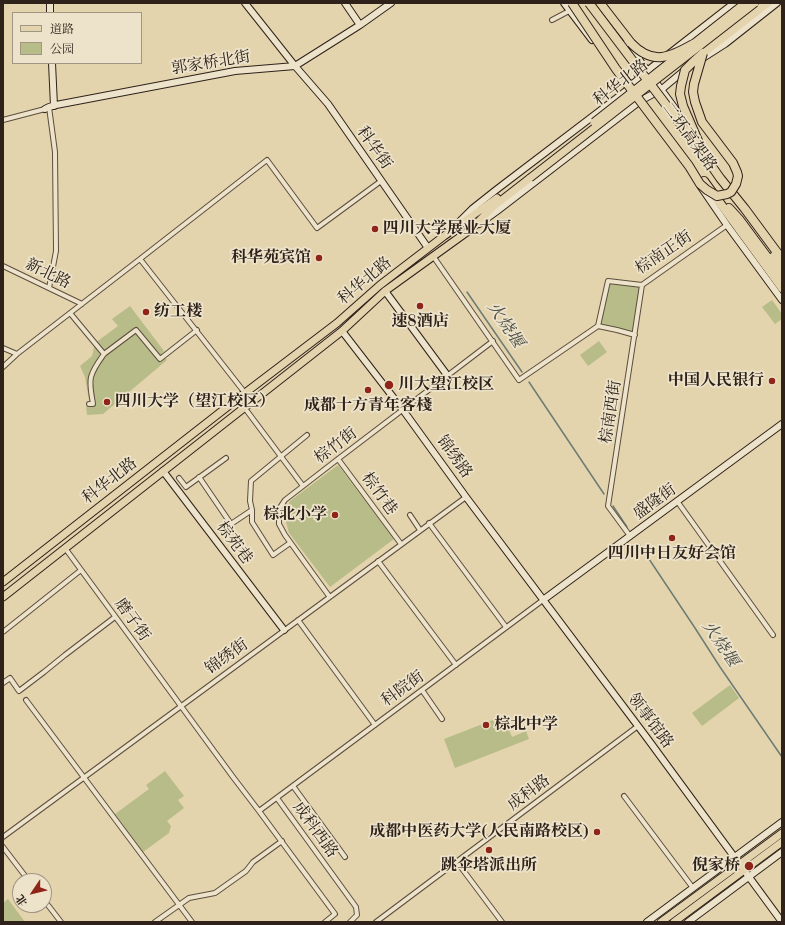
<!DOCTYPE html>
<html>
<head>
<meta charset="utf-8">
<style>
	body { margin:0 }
	#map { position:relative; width:785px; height:925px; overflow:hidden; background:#e4d4ae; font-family:"Old Standard TT","Noto Serif SC",serif }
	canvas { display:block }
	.frame { position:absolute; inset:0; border:4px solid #2e221a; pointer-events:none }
	.legend { position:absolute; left:12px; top:12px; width:130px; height:52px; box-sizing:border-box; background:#ede3ca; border:1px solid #a19684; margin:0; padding:5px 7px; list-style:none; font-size:12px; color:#2e221a }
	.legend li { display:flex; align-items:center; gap:8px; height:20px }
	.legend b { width:20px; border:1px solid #a19684 }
	.north { position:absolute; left:12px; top:873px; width:40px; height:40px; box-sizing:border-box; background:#ede3ca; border:1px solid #a19684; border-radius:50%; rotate:235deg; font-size:11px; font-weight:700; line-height:16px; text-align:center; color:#2e221a }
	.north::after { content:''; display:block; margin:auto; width:14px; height:18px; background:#8f2418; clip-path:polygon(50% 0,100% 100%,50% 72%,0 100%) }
</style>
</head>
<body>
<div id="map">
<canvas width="785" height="925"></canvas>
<div class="frame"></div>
<ul class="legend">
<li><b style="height:5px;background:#e4d4ae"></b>道路</li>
<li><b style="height:11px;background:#b8bc88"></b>公园</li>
</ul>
<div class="north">北</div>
</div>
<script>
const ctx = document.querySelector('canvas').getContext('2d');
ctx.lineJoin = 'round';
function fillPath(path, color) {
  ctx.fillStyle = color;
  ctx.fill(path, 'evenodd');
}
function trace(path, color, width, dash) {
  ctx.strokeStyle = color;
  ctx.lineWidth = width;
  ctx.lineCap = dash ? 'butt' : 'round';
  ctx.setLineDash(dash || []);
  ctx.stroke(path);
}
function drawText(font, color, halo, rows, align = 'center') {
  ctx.font = font + ' "Old Standard TT","Noto Serif SC",serif';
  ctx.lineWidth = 3.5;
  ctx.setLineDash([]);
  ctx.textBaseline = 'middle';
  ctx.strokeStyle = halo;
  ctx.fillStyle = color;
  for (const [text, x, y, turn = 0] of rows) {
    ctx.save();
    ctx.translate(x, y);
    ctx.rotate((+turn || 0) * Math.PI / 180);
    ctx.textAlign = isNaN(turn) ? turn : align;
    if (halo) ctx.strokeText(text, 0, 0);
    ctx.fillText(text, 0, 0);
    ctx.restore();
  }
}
const green = new Path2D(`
	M608,281L642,285L635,335L598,326Z
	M772,300L782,314V319L775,324L762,307Z
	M130,306L164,351L162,353L167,360L103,414L87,415L86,407L90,406L85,377L80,366L92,356L95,343L118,326L112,319Z
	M599,341L607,352L588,366L580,355Z
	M338,465L394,539L330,587L289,533L284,514L290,501Z
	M730,685L739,698L702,726L692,713Z
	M503,716L512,737L526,731L529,739L455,768L444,739Z
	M165,771L184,796L178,800L184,808L167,821L171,826L169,833L143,852L115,814L149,789L146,785Z
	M8,899L25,922H5L3,920V903Z`);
const stream = new Path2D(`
	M467,292L522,372
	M529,382L604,494
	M613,506L627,527
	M639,544L695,628L720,667L782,757`);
const street = new Path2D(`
	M552,20L569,11
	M3,120L45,109
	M433,256L519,380L598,326L608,281L642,285L727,225
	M140,259L267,160L317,228L381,181
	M3,266L82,304
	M49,288L56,251L55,152L49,107
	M70,313L104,354L136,330L160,359L197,330
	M598,326L617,330L635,335
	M3,348L17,354L140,259L245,393
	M3,367L17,354
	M89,404H93C92,396 89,386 91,377C93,369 99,361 104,354
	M244,407L303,486
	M338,459L401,544
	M199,477L231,524L252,510
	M179,478L186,487L226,458
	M677,501L773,635
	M410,515L420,530
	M429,523L506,627
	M630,536L608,506L642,285
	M290,543L273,555L252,522V510L250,501L251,481L307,435
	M65,548L233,777L259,811L543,600
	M378,561L456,665
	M329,596L285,535L279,524V509L285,500L338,459L493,341
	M298,620L375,725
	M3,632L81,570
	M3,683L10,678L19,691L44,672L65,655L115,617
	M422,690L442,719
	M26,700L192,922
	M293,786L345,857
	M624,796L693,888
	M277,798L356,907L357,915L350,922
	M259,811L335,914L325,922
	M3,837L466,497
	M3,847L29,881
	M457,862L502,922
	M44,900L61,922
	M155,922L189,898L215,893L246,871L253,862L282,841
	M376,922L638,726`);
const secondary = new Path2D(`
	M50,3V13
	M245,3L295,66L328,104L428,248
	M345,3L360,25
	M564,3L592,40
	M627,43C648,72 670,101 691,131
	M700,60L725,44L777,3
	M52,63L54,106
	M45,109L49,107L56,105L235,71L295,66L360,25L391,3
	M701,187L727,225L782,300
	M457,224L472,209L496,190L630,88L647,71L734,3
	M479,224L497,211L640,101L662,89L686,69
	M385,291L447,375
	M342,331L403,410L466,497L647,738L782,922
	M163,471L284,630
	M543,600L782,424
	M647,922L782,822
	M688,922L782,852`);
const primary = new Path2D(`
	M3,582L245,393L337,323L380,285L444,236L497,198
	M3,597L342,331L385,291L471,229L494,206L530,178
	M661,922L782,833
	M674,922L782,842`);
const highway = new Path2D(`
	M600,3L631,43
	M703,53L767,3
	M704,155L720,178L745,209L782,259
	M704,181L782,288
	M729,208L739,219L782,277
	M774,256L782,267`);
const primaryBridge = new Path2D(`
	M594,122L745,3
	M530,178L755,3`);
const highwayBridge = new Path2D(`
	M572,3L616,69L689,166L700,184L707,190L717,196L727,194L731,192L736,184L738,176L737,172L733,163L702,122L695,102L693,92L694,84L703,53
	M589,3L704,155
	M631,43C653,66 670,57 693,44
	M699,143L683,106L680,94L681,86L685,70L692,63L703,53`);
const markers = [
	[375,229,4,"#8f2418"],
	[319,258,4,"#8f2418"],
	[420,306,4,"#8f2418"],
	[146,312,4,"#8f2418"],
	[772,381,4,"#8f2418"],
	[389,385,5,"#8f2418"],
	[368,390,4,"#8f2418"],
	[107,402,4,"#8f2418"],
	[335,515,4,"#8f2418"],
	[672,538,4,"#8f2418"],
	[486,725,4,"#8f2418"],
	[597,832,4,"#8f2418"],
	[489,850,4,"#8f2418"],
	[749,866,5,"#8f2418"]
];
const streetNames = [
	["郭家桥北街",211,63,-9],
	["科华北路",621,83,-38],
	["二环高架路",689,137,54],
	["科华街",374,148,55],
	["棕南正街",664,253,-34],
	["新北路",48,274,26],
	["科华北路",365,281,-40],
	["棕南西街",611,412,-81],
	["棕竹街",336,446,-37],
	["锦绣路",454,457,54],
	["科华北路",110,481,-38],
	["棕竹巷",379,494,54],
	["盛隆街",655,502,-36],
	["棕苑巷",234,543,53],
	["磨子街",132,620,54],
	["锦绣街",227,657,-36],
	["科院街",403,689,-36],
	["领事馆路",650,721,53],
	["成科路",529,793,-37],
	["成科西路",315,830,54]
];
const poiNames = [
	["四川大学展业大厦",383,229],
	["科华苑宾馆",311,258,"right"],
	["纺工楼",154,312],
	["速8酒店",420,322,"center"],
	["中国人民银行",764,381,"right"],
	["川大望江校区",398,385],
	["四川大学（望江校区）",115,402],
	["成都十方青年客棧",368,406,"center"],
	["棕北小学",327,515,"right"],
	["四川中日友好会馆",672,554,"center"],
	["棕北中学",494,725],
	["成都中医药大学(人民南路校区)",589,832,"right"],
	["跳伞塔派出所",489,866,"center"],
	["倪家桥",740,866,"right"]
];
const waterNames = [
	["火烧堰",505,325,56],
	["火烧堰",720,644,56]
];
fillPath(green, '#b8bc88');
trace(stream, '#6c7b74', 1.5);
trace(street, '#5c4e3f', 6);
trace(secondary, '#2e221a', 8);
trace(primary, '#2e221a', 9);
trace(highway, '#2e221a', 10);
trace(street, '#ede3ca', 4);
trace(secondary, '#ede3ca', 6);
trace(primary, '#e4d4ae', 7);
trace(highway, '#e4d4ae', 8);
trace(primaryBridge, '#2e221a', 9, []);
trace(highwayBridge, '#2e221a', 10, []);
trace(primaryBridge, '#e4d4ae', 7);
trace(highwayBridge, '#e4d4ae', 8);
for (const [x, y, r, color] of markers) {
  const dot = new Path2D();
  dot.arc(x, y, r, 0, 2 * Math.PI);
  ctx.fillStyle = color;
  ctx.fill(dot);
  trace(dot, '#ede3ca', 1.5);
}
drawText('16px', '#2e221a', '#ede3ca', streetNames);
drawText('bold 16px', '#2e221a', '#ede3ca', poiNames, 'left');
drawText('italic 17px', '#4d4f47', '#ede3ca', waterNames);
</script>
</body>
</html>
